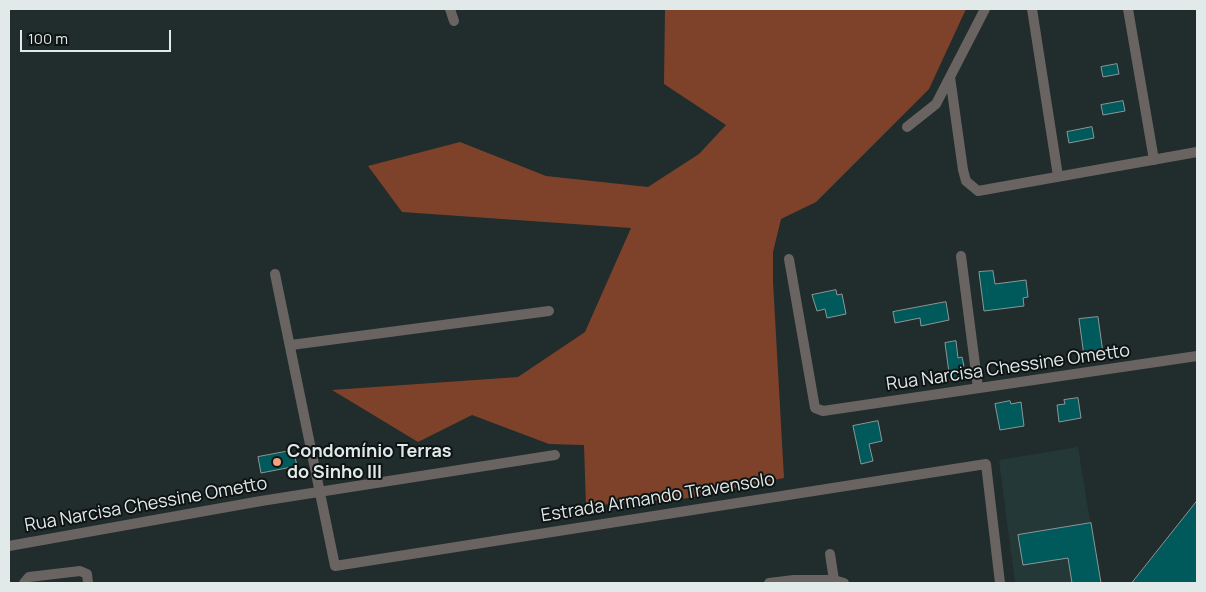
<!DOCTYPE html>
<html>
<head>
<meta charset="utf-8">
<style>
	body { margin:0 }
	#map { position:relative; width:1206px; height:592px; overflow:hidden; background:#212c2c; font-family:Manrope,sans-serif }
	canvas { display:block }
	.frame { position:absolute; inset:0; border:10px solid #e2e9e9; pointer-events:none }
	.scale { position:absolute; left:20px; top:30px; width:151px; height:22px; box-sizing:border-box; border:2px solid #e2e9e9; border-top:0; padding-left:6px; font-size:15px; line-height:18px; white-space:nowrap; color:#e2e9e9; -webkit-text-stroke:4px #0e1313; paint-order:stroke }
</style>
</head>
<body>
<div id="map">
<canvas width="1206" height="592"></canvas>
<div class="frame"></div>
<div class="scale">100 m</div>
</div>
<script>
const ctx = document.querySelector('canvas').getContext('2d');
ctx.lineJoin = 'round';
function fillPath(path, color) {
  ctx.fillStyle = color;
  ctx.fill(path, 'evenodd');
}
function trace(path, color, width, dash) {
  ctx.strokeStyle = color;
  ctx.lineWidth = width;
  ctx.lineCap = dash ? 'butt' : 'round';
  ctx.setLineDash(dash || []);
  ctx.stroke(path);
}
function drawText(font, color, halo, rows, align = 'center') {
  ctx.font = font + ' Manrope,sans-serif';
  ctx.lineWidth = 4;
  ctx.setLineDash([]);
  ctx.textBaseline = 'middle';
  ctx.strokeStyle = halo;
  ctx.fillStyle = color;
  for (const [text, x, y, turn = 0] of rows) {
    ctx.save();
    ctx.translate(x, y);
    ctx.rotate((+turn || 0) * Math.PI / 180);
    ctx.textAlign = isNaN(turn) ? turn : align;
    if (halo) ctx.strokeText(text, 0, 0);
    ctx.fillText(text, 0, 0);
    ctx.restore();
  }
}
const built = new Path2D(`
	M1078,447L1100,583H1015L999,460Z`);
const forest = new Path2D(`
	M665,9H966L929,89L816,202L781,219L773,252V282L784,478L689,498L586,506L584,445L549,444L472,415L418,442L332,390L518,377L585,332L631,228L402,212L368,166L460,142L546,176L648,187L699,154L726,125L664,84Z`);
const building = new Path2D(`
	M1117,64L1119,74L1103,77L1101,67Z
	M1123,101L1125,111L1103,115L1101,105Z
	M1092,127L1094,138L1069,143L1067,132Z
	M993,271L995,284L1026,280L1028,297L1023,298L1024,306L984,311L979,272Z
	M836,290L837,295L842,294L846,314L827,318L825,309L817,311L812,295Z
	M946,302L949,320L921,326L920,318L895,323L893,312Z
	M1098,317L1103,353L1084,356L1079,319Z
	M956,341L958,358L962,357L964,366L960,367L962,378L950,380L945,343Z
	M1078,398L1081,418L1059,422L1057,405L1065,404L1064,400Z
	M1010,401L1011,404L1021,402L1024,426L1000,430L995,404Z
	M878,421L882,441L869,444L873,461L861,464L853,426Z
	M290,451L291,457H295L297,466L261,473L258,457Z
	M1197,501V583H1132Z
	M1091,523L1101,583H1072L1068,558L1023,565L1018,535Z`);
const minor = new Path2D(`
	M450,9L454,21
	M1032,9L1058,176
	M1128,9L1154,160
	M950,77L963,170L966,181L978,191L1197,152
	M907,127L936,104L985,9
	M961,256L978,388
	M789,259L815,408L823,411L1197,356
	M275,274L335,566L986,464L1000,583
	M291,345L549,311
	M9,546L261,501L555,455
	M830,554L834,580L832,583
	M24,583L29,577L80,571L87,574L88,583
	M769,583L794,580
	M793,583L794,580H834L844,583`);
const markers = [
	[277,462,5,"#f2a080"]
];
const streetNames = [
	["Rua Narcisa Chessine Ometto",1008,368,-8],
	["Estrada Armando Travensolo",658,498,-9],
	["Rua Narcisa Chessine Ometto",146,505,-10]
];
const poiNames = [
	["Condomínio Terras",287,452],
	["do Sinho III",287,473]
];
fillPath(built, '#243838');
fillPath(forest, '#7e422b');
fillPath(building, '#00595a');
trace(building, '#8a9898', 1);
trace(minor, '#696462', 10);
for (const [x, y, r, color] of markers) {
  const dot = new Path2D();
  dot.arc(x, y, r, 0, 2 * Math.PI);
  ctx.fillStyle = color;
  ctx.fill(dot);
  trace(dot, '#0e1313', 2);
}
drawText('18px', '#e2e9e9', '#0e1313', streetNames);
drawText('bold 18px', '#e2e9e9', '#0e1313', poiNames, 'left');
</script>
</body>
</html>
